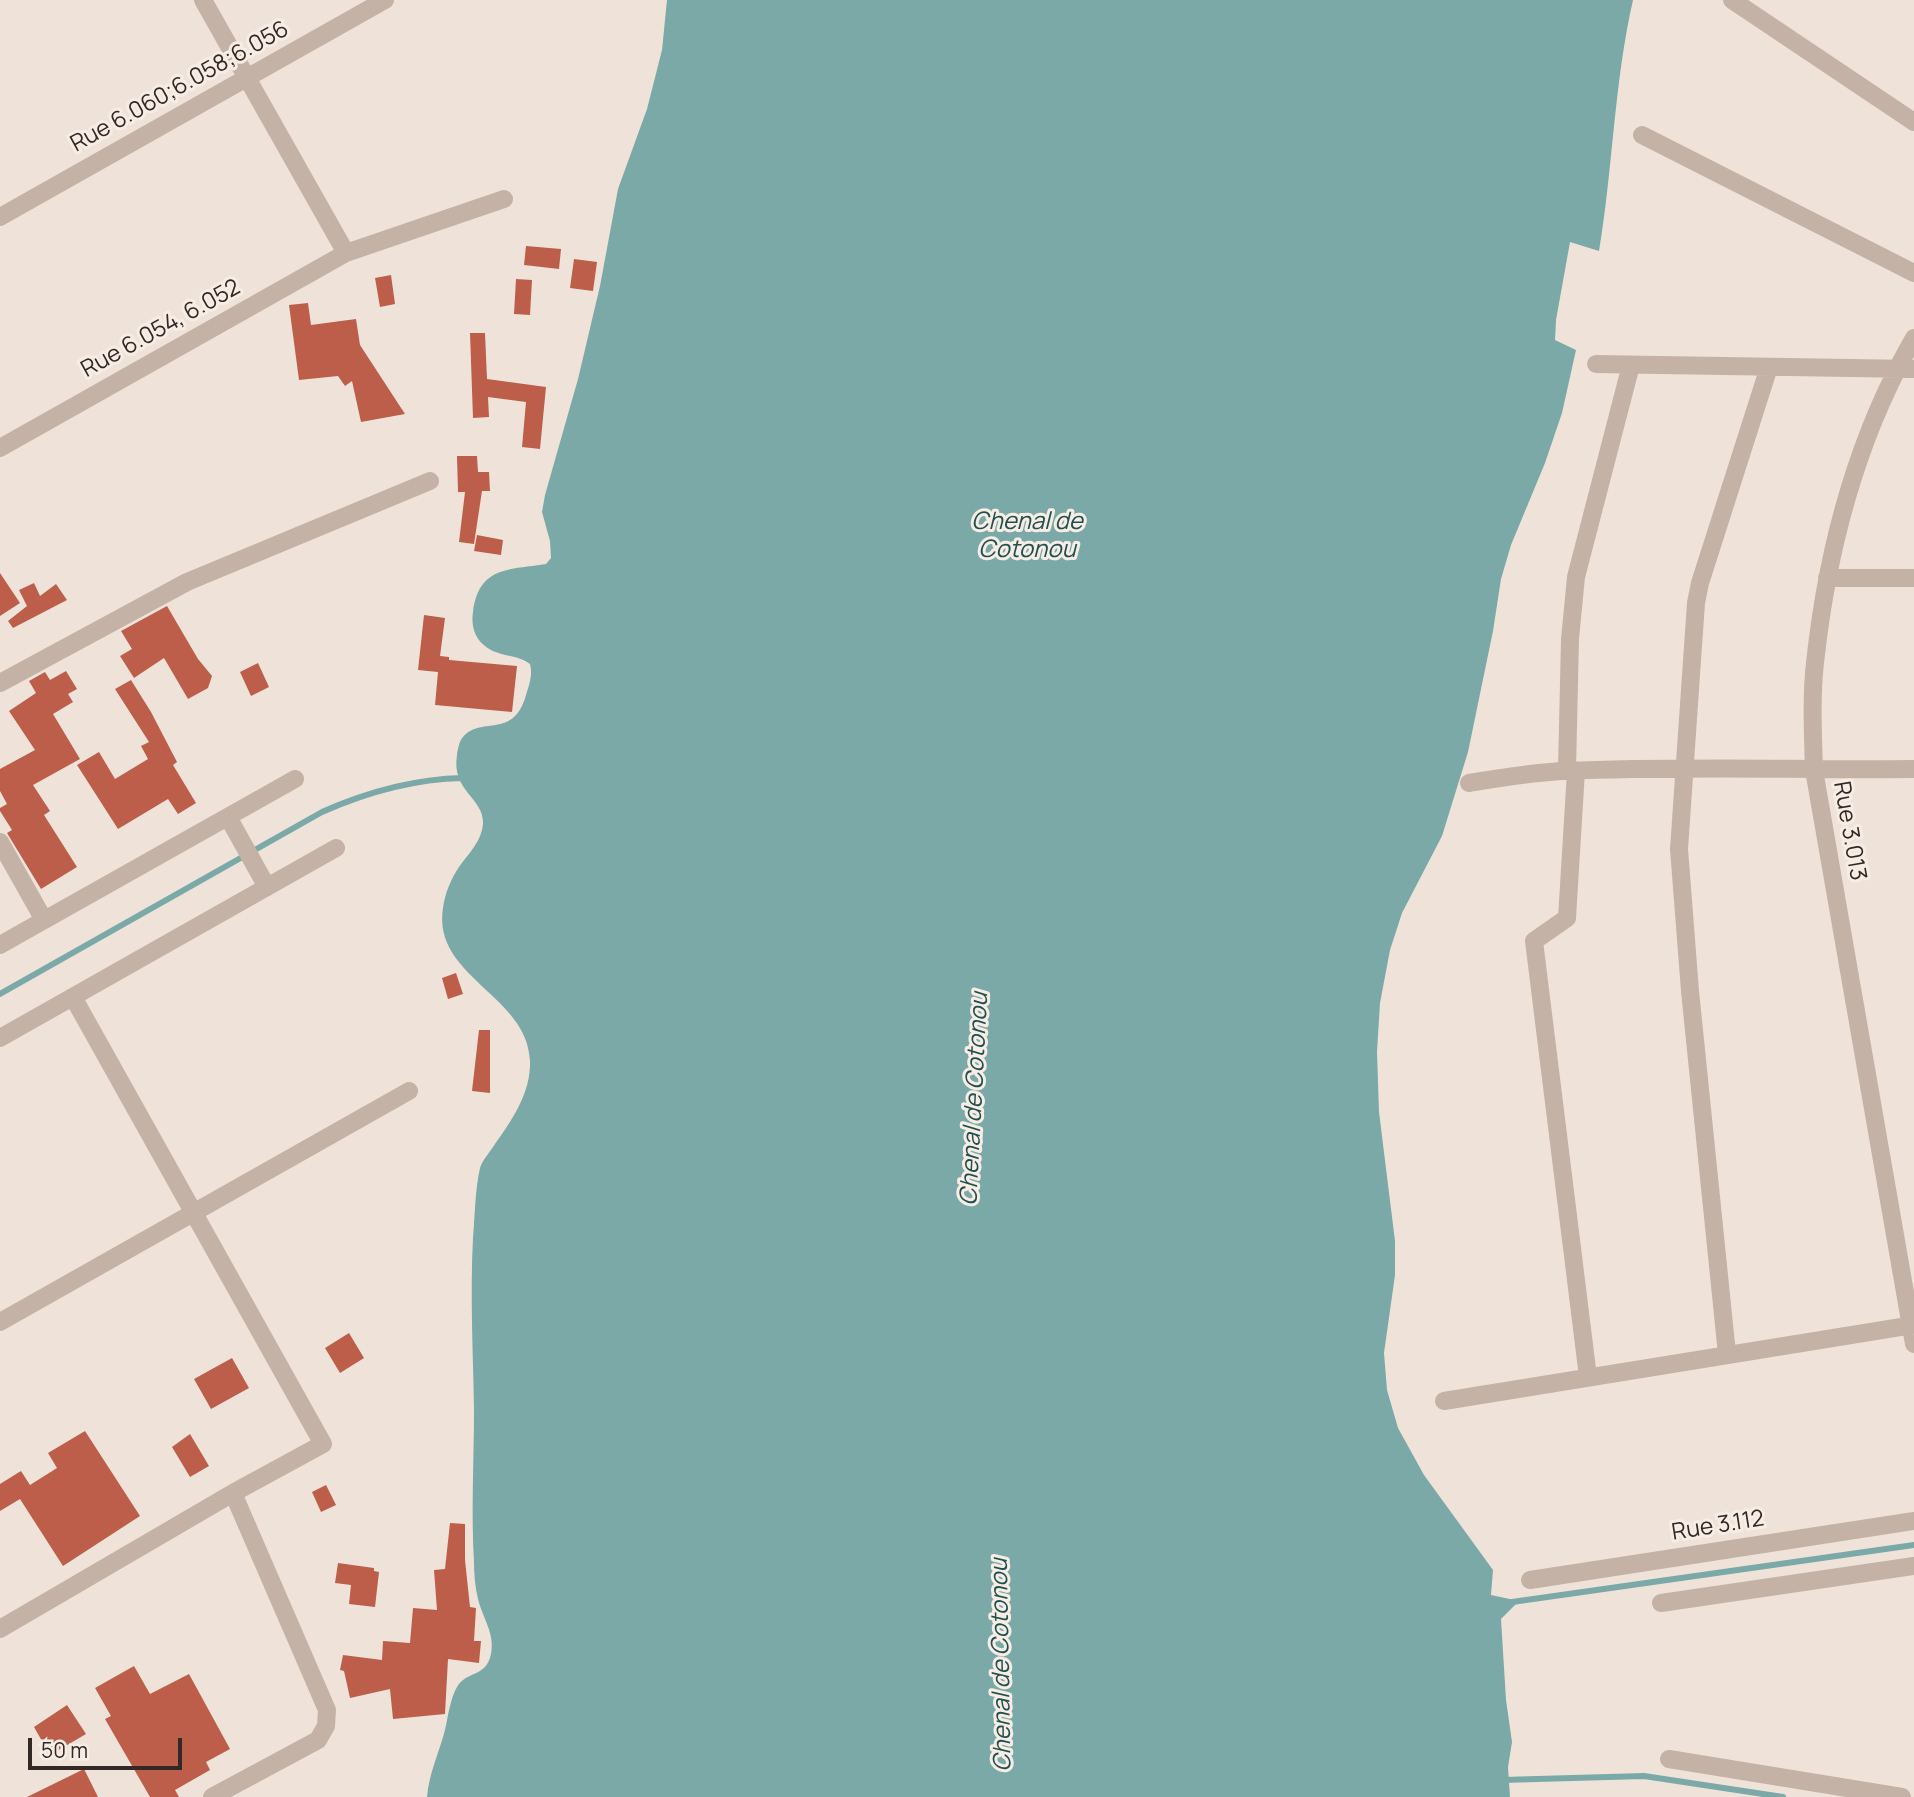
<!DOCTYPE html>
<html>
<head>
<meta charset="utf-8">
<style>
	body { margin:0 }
	#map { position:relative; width:1914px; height:1797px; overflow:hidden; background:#efe3d9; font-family:Manrope,sans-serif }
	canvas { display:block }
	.scale { position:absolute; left:28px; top:1738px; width:154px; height:32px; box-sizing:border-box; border:4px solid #322926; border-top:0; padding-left:9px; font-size:21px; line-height:24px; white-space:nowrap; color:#322926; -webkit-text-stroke:5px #f7ede4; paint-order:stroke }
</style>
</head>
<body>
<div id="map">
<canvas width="1914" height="1797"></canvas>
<div class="scale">50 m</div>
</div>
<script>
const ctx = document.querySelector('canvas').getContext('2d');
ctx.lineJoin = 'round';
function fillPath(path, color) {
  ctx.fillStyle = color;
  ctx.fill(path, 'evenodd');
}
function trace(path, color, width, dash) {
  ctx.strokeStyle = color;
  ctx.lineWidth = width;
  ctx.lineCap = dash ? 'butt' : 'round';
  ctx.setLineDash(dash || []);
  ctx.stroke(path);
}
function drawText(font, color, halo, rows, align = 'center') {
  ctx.font = font + ' Manrope,sans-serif';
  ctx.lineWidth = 6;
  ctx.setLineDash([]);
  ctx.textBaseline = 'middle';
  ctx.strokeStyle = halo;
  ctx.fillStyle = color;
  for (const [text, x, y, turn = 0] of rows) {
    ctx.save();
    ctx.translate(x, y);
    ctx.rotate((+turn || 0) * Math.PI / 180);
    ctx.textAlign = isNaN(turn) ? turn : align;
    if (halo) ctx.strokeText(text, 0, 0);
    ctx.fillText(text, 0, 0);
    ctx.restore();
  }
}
const water = new Path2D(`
	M667,0H1633C1614,83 1613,168 1599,251L1570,242L1556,320L1555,340L1576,350L1562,413L1545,463L1511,545L1501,579L1493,631L1468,752L1442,836L1402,913L1390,950L1380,1003L1377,1052L1379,1112L1395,1241V1275L1384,1353L1387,1390L1398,1428L1424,1475L1493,1570L1491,1595L1519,1601L1501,1619L1506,1700L1512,1742L1508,1767L1510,1797H427C429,1773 439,1753 445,1730C448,1717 450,1699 457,1687C467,1670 486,1678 491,1654C495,1633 483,1619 478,1599C475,1587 474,1574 474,1562C471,1511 474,1460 474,1409C473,1352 470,1295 473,1238C475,1215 475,1190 480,1168C482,1161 489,1153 493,1147C511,1121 531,1094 530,1061C528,995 432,977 443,908C445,893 451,879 459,867C469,853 482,841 483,823C484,798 451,791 457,755C457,753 459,744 460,742C476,712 513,743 526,695C529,685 533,675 530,664C517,654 498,657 485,646C474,638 471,624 473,612C479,566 509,570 546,564L551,558L550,541L542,512L545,495L578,379L600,286L618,189L647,109L662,50Z`);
const stream = new Path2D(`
	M0,994L322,812C367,792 414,779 463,778
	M1512,1602L1914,1545
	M1502,1780L1644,1776L1783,1797`);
const building = new Path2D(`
	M526,246L561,249L559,269L524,265Z
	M574,259L597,262L593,291L570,288Z
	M391,275L395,304L380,307L375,278Z
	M516,279L532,280L530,315L514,314Z
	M308,303L311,325L356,319L360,345L405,414L361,422L352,381L345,386L338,376L299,380L289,305Z
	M470,333H485L487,379L546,387L540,449L522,447L526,402L488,397L489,417L473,418Z
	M457,456H477L478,472H489L490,491H482L474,544L459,542L465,492H458Z
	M477,535L503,540L501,555L474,551Z
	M0,573L20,603L0,616Z
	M34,583L40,596L56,584L67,600L13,628L8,621L27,606L19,590Z
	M167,606L198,659L212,676L208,688L188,699L164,658L134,678L120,656L132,649L121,631Z
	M424,615L445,618L440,656L449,657V660L517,666L512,712L435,705L438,672L418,670Z
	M258,663L269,687L251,696L240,672Z
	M66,671L77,689L68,694L73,702L53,714L80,759L33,785L50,811L44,815L77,867L41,889L7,833L12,830L0,811V808L7,804L0,791V769L35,750L9,711L36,693L29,681L45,672L50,680Z
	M131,680L151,712L177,762L173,765L196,803L178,814L168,799L118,829L77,765L99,752L115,779L148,759L141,746L149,742L115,689Z
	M456,973L463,994L448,999L442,978Z
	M479,1030H490V1093L472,1091Z
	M349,1333L364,1358L340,1373L325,1348Z
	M232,1358L249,1388L211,1409L194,1379Z
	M85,1431L140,1516L63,1566L20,1499L0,1511V1484L21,1471L30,1485L57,1468L48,1453Z
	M190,1434L209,1466L190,1477L172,1447Z
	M326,1485L336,1505L321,1512L312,1492Z
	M450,1523L465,1524V1560L470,1607L476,1608L474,1641H481L479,1663L448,1659L445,1714L393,1719L390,1689L350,1698L344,1671L340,1670L343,1655L382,1660L383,1641L410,1643L413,1608L437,1610L434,1570L445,1569Z
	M338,1563L374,1568V1571L379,1572L375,1607L349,1604L351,1585L335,1583Z
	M134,1666L150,1694L189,1674L230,1749L206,1762L210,1770L175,1790L179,1797H150L105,1719L111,1716L95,1688Z
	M67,1705L86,1734L50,1755L34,1727Z
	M84,1769L98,1797H27Z`);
const street = new Path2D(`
	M203,0L346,253
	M1732,0L1914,122
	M1642,135L1914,273
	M0,217L385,0
	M1914,338C1857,437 1827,550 1815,663C1811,698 1813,735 1814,770L1914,1344
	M1596,364L1914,369
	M0,448L346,253L504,199
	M1827,578H1914
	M0,683L187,582L430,481
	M1567,770L1570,639L1576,577L1631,365
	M1576,771L1567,918L1534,941L1588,1377
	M1469,783C1501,778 1533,772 1565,771C1682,766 1798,770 1914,769
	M228,817L267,887
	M0,842L44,920
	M0,945L295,779
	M0,1038L336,848
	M0,1322L409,1091
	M1727,1354L1690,991L1679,849L1696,603L1700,583L1769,367
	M1444,1401L1914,1325
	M1530,1580L1914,1521
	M1661,1603L1914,1566
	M0,1629L233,1493L323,1444L73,997
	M1669,1759L1902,1797
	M212,1797L318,1740L326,1726L327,1710L233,1493`);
const streetNames = [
	["Rue 6.060;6.058;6.056",180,87,-29],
	["Rue 6.054, 6.052",161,329,-29],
	["Rue 3.013",1849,831,80],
	["Rue 3.112",1718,1526,-9]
];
const waterNames = [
	["Chenal de",1027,522],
	["Cotonou",1027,550],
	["Chenal de Cotonou",975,1099,-87],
	["Chenal de Cotonou",1002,1665,-91]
];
fillPath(water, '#7aa9a8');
trace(stream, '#7aa9a8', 6);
fillPath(building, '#bc5e4a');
trace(street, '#c5b2a6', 18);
drawText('23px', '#322926', '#f7ede4', streetNames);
drawText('italic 24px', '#1f5050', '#f7ede4', waterNames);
</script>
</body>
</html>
